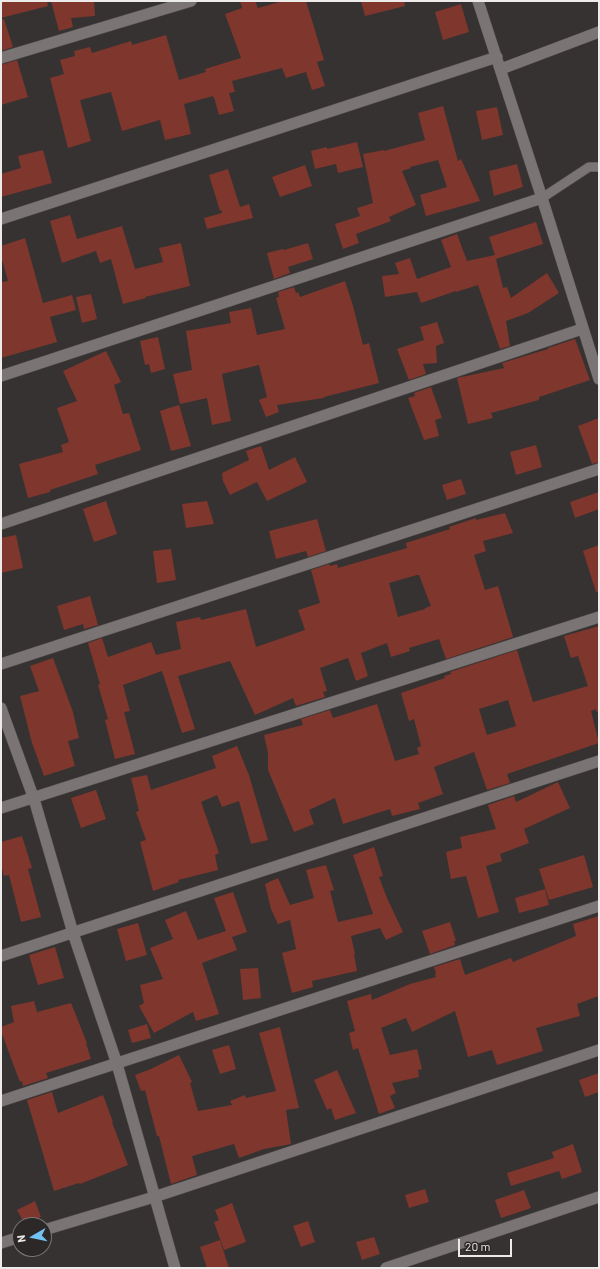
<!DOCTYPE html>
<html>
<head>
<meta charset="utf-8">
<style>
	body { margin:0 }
	#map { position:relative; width:600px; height:1269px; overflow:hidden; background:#363231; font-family:Barlow,sans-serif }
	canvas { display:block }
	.frame { position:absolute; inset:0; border:2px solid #edeaea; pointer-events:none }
	.north { position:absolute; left:12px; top:1217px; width:40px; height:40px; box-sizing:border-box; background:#2c2827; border:1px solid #797675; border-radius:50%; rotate:261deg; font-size:11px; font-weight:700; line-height:16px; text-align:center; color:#edeaea }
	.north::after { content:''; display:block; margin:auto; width:14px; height:18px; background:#72c1f5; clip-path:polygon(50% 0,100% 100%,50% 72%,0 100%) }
	.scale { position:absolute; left:458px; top:1239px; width:54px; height:18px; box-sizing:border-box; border:2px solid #edeaea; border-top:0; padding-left:5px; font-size:12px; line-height:14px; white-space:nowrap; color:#edeaea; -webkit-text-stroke:3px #2c2827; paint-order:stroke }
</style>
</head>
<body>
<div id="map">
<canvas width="600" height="1269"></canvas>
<div class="frame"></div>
<div class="north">N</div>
<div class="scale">20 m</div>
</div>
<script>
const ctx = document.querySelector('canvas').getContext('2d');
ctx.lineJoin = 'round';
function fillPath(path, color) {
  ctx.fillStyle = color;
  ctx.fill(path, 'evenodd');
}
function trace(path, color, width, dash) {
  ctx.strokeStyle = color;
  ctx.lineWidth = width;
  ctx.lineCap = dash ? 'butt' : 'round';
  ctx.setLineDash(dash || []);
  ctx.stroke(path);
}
const building = new Path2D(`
	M1,1H47L48,6L1,18Z
	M51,1H94L95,16L71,18L73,27L59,31Z
	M240,1H255L258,8L283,1H306L324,60L317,62L325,86L312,90L306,72L286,78L282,68L232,81L235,92L229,93L234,111L219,115L214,97L213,98V96L184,104L191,134L165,140L160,120L122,131L111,92L80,100L91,141L68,148L50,78L64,74L60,60L75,56L74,51L90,47L92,53L131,41L132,45L166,35L179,80L206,72L205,69L241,58L225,14L242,8Z
	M361,1H404L405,6L365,16Z
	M461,4L469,32L443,40L435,12Z
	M4,19L13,47L1,51V20Z
	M17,60L28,97L1,105V65Z
	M443,106L458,161L461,159L480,201L426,216L420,195L447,187L438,160L410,167L411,168L402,171L416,205L389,217L391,221L356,234L359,243L343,249L335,224L360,216L357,208L373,203L363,154L384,150V151L425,140L418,113Z
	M497,107L503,135L482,140L476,111Z
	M357,142L363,167L338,173L336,164L315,169L311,151L327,147V149Z
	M43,150L52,183L1,197V174L21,168L18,156Z
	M517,164L523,187L494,196L489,171Z
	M305,165L312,186L280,197L272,177Z
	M228,169L240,207L249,204L253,218L207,229L204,218L222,213V210L220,211L209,175Z
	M70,215L77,239L122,226L135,269L163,262L159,248L181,243L190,286L145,297L146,298L123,304L111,259L100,263L96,251L62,263L50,221Z
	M536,222L543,244L496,259L503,288L507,287L511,298L547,273L559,293L528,313L506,321L510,346L500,349L478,285L456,292V291L421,303L417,292L385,297L382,276L399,274L395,263L410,258L417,279L451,267L441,240L457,234L467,261L495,255L489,237Z
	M25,238L43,303L72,295L76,310L50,317L57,342L1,358V282L8,281L1,256V246Z
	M308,243L313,259L288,267L290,273L274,279L267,253L283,249L284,250Z
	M345,281L353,306L363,345L369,343L379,383L324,397V398L277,405L279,412L266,417L259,400L267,397L259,365L222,374L231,421L212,425L207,398L180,404L173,374L192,370L186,331L231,323L229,312L251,308L257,335L285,329L276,298L279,297L278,292L294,287L296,293L298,292L300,297Z
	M91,294L97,319L82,323L76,297Z
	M437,322L444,343L436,346L437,363L423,364L426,374L409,380L397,349L424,340L420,327Z
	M158,337L165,369L151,373L149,364L145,365L140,341Z
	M575,339L590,380L539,397V400L491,413L493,418L468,424L457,378L504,368L502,363L548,349V348Z
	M106,351L121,382L114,385L123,414L129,413L141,450L95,465L98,474L50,490V492L28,498L19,464L63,452L61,445L69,442L57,408L77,401L63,371Z
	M431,387L442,418L435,420L439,436L424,440L408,398L415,396L414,393Z
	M179,405L191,446L171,451L160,411Z
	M599,418V462L592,464L578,426Z
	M536,445L542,467L516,475L510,452Z
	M261,446L269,470L295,457L307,482L267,501L257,482L230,495L223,481L222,473L249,460L246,451Z
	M461,479L466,494L447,500L442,485Z
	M599,492V509L575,518L570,502Z
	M106,501L117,534L94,542L83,509Z
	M207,501L214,524L186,528L182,504Z
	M505,513L513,533L483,541L486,551L474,555L485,590L498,586L513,637L446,659L439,639L409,648L410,651L391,657L387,643L361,653L368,676L356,681L348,658L320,668L327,691L323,692L325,697L296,706L293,698L255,715L230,661L178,676L195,729L182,733L162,671L123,685L130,711L124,712L135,754L115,759L105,720L108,719L98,685L100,684L88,643L102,638L108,657L151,642L156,655L181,649L176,622L200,617L201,620L246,609L256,647L305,630L298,610L320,603L311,570L329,564L330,566L337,564L338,568L407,548L406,543L450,529L449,527L476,518V520ZM417,575H419L431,606L425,608V609L398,617L389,583Z
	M317,519L326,551L308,557L306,551L276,559L269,531Z
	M16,535L23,568L1,573V538Z
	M599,545V592H596L583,551Z
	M171,549L176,580L157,583L153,551Z
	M90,596L98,625L84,629L83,624L64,630L57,606Z
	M599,626V711L596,712V709L591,711L599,743L507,774L510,783L487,790L474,752L434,767L443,794L418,803L420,809L392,816L390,809L343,824L335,798L309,810L314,824L294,832L268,770V753L264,735L303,725L301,719L330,710L333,718L377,704L395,761L419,754L417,748L421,746L414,719L409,721L401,693L445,678L444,676L451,674L450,672L517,650L533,702L588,686L578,656L571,658L564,636ZM508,700L516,726L487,735L479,709Z
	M53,658L73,712L79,738L68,741L75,766L44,776L32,743L20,696L39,691L30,666Z
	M237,746L249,775L268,840L251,844L239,801L222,807L217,795L201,802L219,853L215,855L218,870L178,880L179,882L153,891L140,842L146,840L136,812L139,811L131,778L147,775L151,790L216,768L212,756Z
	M558,782L570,808L524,829L529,843L500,854L502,861L486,866L499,912L478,918L466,876L451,879L446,852L462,848L460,837L496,829L488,805L514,796L516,802Z
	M96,790L106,819L81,828L71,798Z
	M22,836L32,868L28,869L41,917L21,922L9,875L4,876L1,865V842Z
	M374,847L383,876L379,877L387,898L403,932L386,940L380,928L351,936L355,954H354L357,971L312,981L313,987L292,993L282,953L296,949L290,920L278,924L271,909L265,884L278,878L290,905L314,898L306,870L326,865L334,890L330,891L338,922L373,914L353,855Z
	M584,855L593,887L549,900L539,869Z
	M545,889L549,905L519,913L515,898Z
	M233,892L247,932L232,937L237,950L202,963L219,1014L196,1021L193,1012L154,1033L139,1006L144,1003L140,985L163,979L150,948L173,939L165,920L186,911L198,940L226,931L214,898Z
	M599,916V996L577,1004L580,1016L536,1028L543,1051L497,1065L492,1050L468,1057L455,1011L412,1032L406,1018L381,1028L390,1055L417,1049L422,1069L418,1070L419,1077L392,1083L396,1093L390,1096L395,1108L379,1114L358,1048L353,1050L349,1033L355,1031L347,1001L371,994L372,1000L410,984L436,977L435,973H436L434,967L460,959L465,975L511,958L513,962L576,936L573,924Z
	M450,922L456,941H454L455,945L430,954L422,931Z
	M138,923L147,955L126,961L117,929Z
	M55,947L64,978L38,985L29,955Z
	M258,968L261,998L243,1000L240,969Z
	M34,1001L37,1012L71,1003L87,1043H86L91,1059L46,1073L48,1078L23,1086L22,1081L20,1082L15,1069L1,1031V1027L14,1022L11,1006Z
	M147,1024L151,1038L132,1043L128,1030Z
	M280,1027L299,1108L286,1110L291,1144L264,1149L239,1158L234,1144L192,1156L197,1175L171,1184L159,1136H157L145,1090L141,1091L135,1075L151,1069L179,1055L192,1082L190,1083L198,1111L232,1105L230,1101L245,1095L246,1098L276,1091L259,1033Z
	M229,1045L236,1069L220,1074L212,1050Z
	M337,1070L356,1113L335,1120L331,1108L327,1110L314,1080Z
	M599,1073V1092L585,1097L579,1080Z
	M52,1092L58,1113L103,1095L113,1122H112L128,1165L80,1184L79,1183L54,1191L27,1100Z
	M573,1144L582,1172L562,1179L559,1171L511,1186L507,1173L554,1158L552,1152Z
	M425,1189L429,1202L409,1208L405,1195Z
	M524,1190L531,1208L501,1218L495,1200Z
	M35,1201L41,1217L25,1225L17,1210Z
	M232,1203L246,1242L224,1250L214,1222L219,1220L215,1210Z
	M308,1221L315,1242L301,1247L293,1226Z
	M374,1237L380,1254L362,1260L356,1242Z
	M220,1240L229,1268H207L200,1247Z`);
const service = new Path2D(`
	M542,198L589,167H599`);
const minor = new Path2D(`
	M478,1L542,198L599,379
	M1,58L191,1
	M501,69L599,32
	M1,219L497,57
	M1,376L542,198
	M1,524L582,329
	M1,664L599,469
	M1,708L34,799L73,933L117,1064L175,1268
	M1,808L599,617
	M1,956L599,761
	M1,1101L599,906
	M44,1230L154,1197L599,1050
	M1,1243L20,1237
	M386,1268L599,1197`);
fillPath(building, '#7f362d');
trace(service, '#53504f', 10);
trace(minor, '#53504f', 12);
trace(service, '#7a7574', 9);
trace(minor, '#7a7574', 11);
</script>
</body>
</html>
